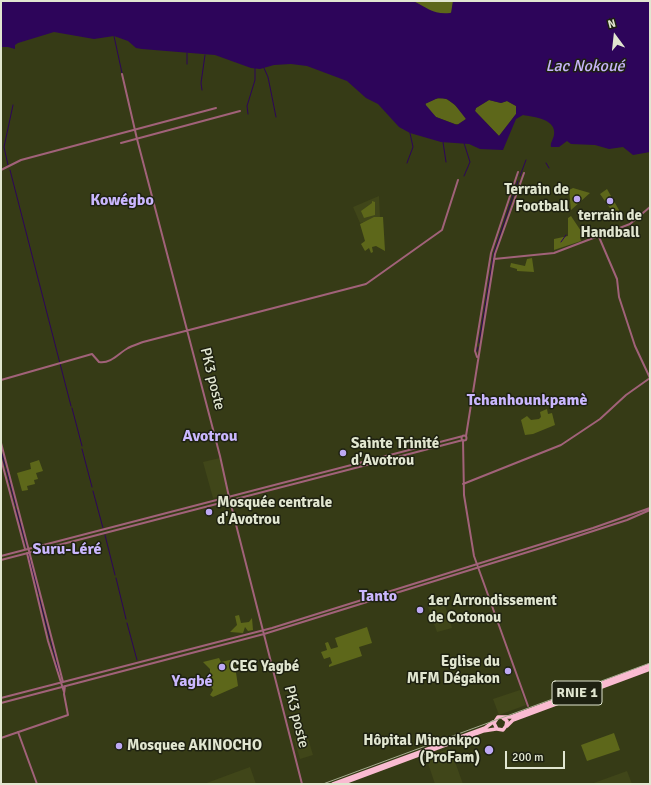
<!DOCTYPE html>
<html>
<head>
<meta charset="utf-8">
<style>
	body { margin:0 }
	#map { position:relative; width:651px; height:785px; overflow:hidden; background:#363b16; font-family:Signika,sans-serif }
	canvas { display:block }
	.frame { position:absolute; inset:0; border:2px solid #e1e6d0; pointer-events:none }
	.north { position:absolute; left:595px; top:16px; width:40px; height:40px; -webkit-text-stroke:3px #1e2111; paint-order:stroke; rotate:345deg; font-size:11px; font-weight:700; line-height:16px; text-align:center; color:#e1e6d0 }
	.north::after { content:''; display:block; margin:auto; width:14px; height:18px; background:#e1e6d0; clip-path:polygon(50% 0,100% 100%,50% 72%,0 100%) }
	.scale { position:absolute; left:505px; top:751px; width:60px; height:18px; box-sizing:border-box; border:2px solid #e1e6d0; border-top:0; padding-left:5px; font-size:12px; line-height:14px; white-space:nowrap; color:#e1e6d0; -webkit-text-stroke:3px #1e2111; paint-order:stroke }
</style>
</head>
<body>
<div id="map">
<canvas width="651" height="785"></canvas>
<div class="frame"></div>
<div class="north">N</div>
<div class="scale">200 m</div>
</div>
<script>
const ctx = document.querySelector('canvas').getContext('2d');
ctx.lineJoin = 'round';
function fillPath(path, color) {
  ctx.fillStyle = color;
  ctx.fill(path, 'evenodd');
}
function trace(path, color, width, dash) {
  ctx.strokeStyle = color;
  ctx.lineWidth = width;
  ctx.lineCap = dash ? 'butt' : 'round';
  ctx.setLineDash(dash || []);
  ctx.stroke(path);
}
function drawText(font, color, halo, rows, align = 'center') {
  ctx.font = font + ' Signika,sans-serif';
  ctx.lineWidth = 3;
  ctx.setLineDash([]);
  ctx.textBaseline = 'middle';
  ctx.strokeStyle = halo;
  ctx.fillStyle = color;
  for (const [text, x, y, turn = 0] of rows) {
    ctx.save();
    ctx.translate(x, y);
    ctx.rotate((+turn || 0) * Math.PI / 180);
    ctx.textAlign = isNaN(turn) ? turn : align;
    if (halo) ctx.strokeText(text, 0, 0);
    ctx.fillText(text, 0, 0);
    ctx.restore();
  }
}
const built = new Path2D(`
	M379,196L380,218L360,223L353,207Z
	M220,458L229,494L213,498L203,462Z
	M444,602L452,628L437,632L428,607Z
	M520,690L526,705L499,715L493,699Z
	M307,735L313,755L300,759L294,739Z
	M450,748L463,784H435L426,757Z
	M250,767L256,784H204Z
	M627,771L632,784H591Z`);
const green = new Path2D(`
	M413,1H453L452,12C440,20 423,6 413,1Z
	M443,98C452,100 463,112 466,119L459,124H455L436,117L426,108V103L435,99Z
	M489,100L501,103L507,101L516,106V114L499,136L475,111L476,108Z
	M573,188L590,193L571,210L569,190Z
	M607,189L619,210L618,212L614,214L600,194Z
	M372,201L375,202V215L364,218L361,211L372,203Z
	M571,216L583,234L580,238L581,241L554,250V239L568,236V218Z
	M374,217H383L385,251L376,246L372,247L373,252L371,253L369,248L365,251L361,244L365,241L360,224Z
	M532,258L534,272L517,271V269L510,267L511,263L525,266L527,259Z
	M547,409L548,414L552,413L555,425L533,434L525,435L521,420L527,416L531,420L539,419L541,417L540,412Z
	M39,460L43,471L36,473L38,479L34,480L35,484L27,486L28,490L22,491L17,473L31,469L30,463Z
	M239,615L241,623L249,622L252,618L253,630L248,631L245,627L243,633L230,632L237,625L235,616Z
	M367,627L372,643L359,647L362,656L329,667V665L332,663L330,657L324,659L321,652L327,650L325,643L328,642L331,649L338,647L335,638Z
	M219,658L221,662L234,659L238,686L213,697L210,695L213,690L210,684V669L203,662Z
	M614,733L620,750L587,761L581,745Z`);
const water = new Path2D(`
	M1,1H413C428,8 433,15 451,13L453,1H650V152L633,155L623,147L609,149L595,145L571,144L567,141L559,147H551C550,143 553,140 554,135C557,119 534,117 523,115L516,119L503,150L480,149L469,144L441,142L410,133L399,127L378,104L366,98L347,81L307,66L291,64L274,65L260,69L251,68L215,55L142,49L136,48L128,41L114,36L94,39L54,32L18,43L15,45V49L8,47H1ZM438,98L447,99L455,105L466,119L457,125L436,117L425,104ZM489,100L501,103L507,101L516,106V114L499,136L475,111L476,108Z`);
const stream = new Path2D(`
	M114,36L122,73
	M187,53V64
	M264,68L268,77L276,117
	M202,90L201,83L205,55
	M248,114L247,106L255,80V68
	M443,142L446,162
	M464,143L470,162L464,176
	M407,163L413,147L410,133
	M546,163L549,168
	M8,165L4,147L13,105
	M10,170L71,406
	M520,176L526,160
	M561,242L566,235
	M479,343L494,253L518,181
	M477,351L478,347
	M72,408L82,446
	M82,449L92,487
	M1,450L5,466
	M6,468L16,506
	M93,491L103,528
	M16,509L27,547
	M105,535L115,575
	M28,554L39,594
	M116,578L126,619
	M39,597L50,639
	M127,623L137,660
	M51,641L56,660
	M56,662L59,673`);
const minor = new Path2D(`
	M122,74L137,139L220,456L229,497L302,784
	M121,143L240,111
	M1,170L21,160L216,108
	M599,237L617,279L619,297L635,346L650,378
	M494,259L554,253L630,224L650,207
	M477,357L475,351L491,253L518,172
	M1,380L92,354L99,362C111,364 119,353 128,348C132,346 138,344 143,342L366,284L442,230L458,180
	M461.5 438a2.5 2.5 0 1 1 5 0a2.5 2.5 0 1 1-5 0Z
	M466,436L495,254L524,173
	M463,440L464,495L474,556L528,706
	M1,443L63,682
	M1,459L25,549
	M463,484L561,445L600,419L626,395L650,378
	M27,553L48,641L64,692
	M1,556L463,436
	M1,560L463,440
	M1,698L272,628L593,528L650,508
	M1,703L264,634L544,547L627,520L650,510
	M18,732L37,784
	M1,738L68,715L64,694L65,686`);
const highway = new Path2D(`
	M503,718L507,721L506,726L503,730L497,729L494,723L498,717H511L650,665
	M507,726L513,720L650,669
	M333,784L485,728L493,722
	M341,784L483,731L496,729`);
const rail = new Path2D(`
	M323,784L650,663`);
const markers = [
	[577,199,4,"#bea9f5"],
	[610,201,4,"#bea9f5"],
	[343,453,4,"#bea9f5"],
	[209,512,4,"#bea9f5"],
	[420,610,4,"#bea9f5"],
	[222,667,4,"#bea9f5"],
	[508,671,4,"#bea9f5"],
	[119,746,4,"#bea9f5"],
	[489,750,5,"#bea9f5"]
];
const shields = [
	[577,693,50]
];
const shieldNames = [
	["RNIE 1",577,693]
];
const poiNames = [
	["Terrain de",569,190,"right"],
	["Football",569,207,"right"],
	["terrain de",610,216,"center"],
	["Handball",610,233,"center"],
	["Sainte Trinité",351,444],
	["d'Avotrou",351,461],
	["Mosquée centrale",217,503],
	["d'Avotrou",217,520],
	["1er Arrondissement",428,601],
	["de Cotonou",428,618],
	["Eglise du",500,662,"right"],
	["MFM Dégakon",500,679,"right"],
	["CEG Yagbé",230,667],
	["Hôpital Minonkpo",480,741,"right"],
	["(ProFam)",480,758,"right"],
	["Mosquee AKINOCHO",127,746]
];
const streetNames = [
	["PK3 poste",212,379,76],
	["PK3 poste",296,717,76]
];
const waterNames = [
	["Lac Nokoué",585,67]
];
const neighbourhoodNames = [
	["Kowégbo",122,201],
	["Tchanhounkpamè",527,401],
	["Avotrou",210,437],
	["Suru-Léré",67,550],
	["Tanto",378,597],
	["Yagbé",192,682]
];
fillPath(built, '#404619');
fillPath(green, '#5d671a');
fillPath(water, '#2d055a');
trace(stream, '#2d055a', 1);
trace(minor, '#a16279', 2);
trace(highway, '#fabbd1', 3.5);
trace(rail, '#a6ab90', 1);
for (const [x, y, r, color] of markers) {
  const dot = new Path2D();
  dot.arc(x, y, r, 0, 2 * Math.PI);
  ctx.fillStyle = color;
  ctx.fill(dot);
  trace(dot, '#1e2111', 1.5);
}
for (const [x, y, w] of shields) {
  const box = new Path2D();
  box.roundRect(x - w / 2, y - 12, w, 24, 3);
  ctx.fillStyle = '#1e2111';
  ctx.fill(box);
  trace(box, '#e1e6d0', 1);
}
drawText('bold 14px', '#e1e6d0', null, shieldNames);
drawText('bold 15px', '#e1e6d0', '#1e2111', poiNames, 'left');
drawText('15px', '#e1e6d0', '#1e2111', streetNames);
drawText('italic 16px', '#c7b5fa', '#1e2111', waterNames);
drawText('bold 16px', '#cab7fe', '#1e2111', neighbourhoodNames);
</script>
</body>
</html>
